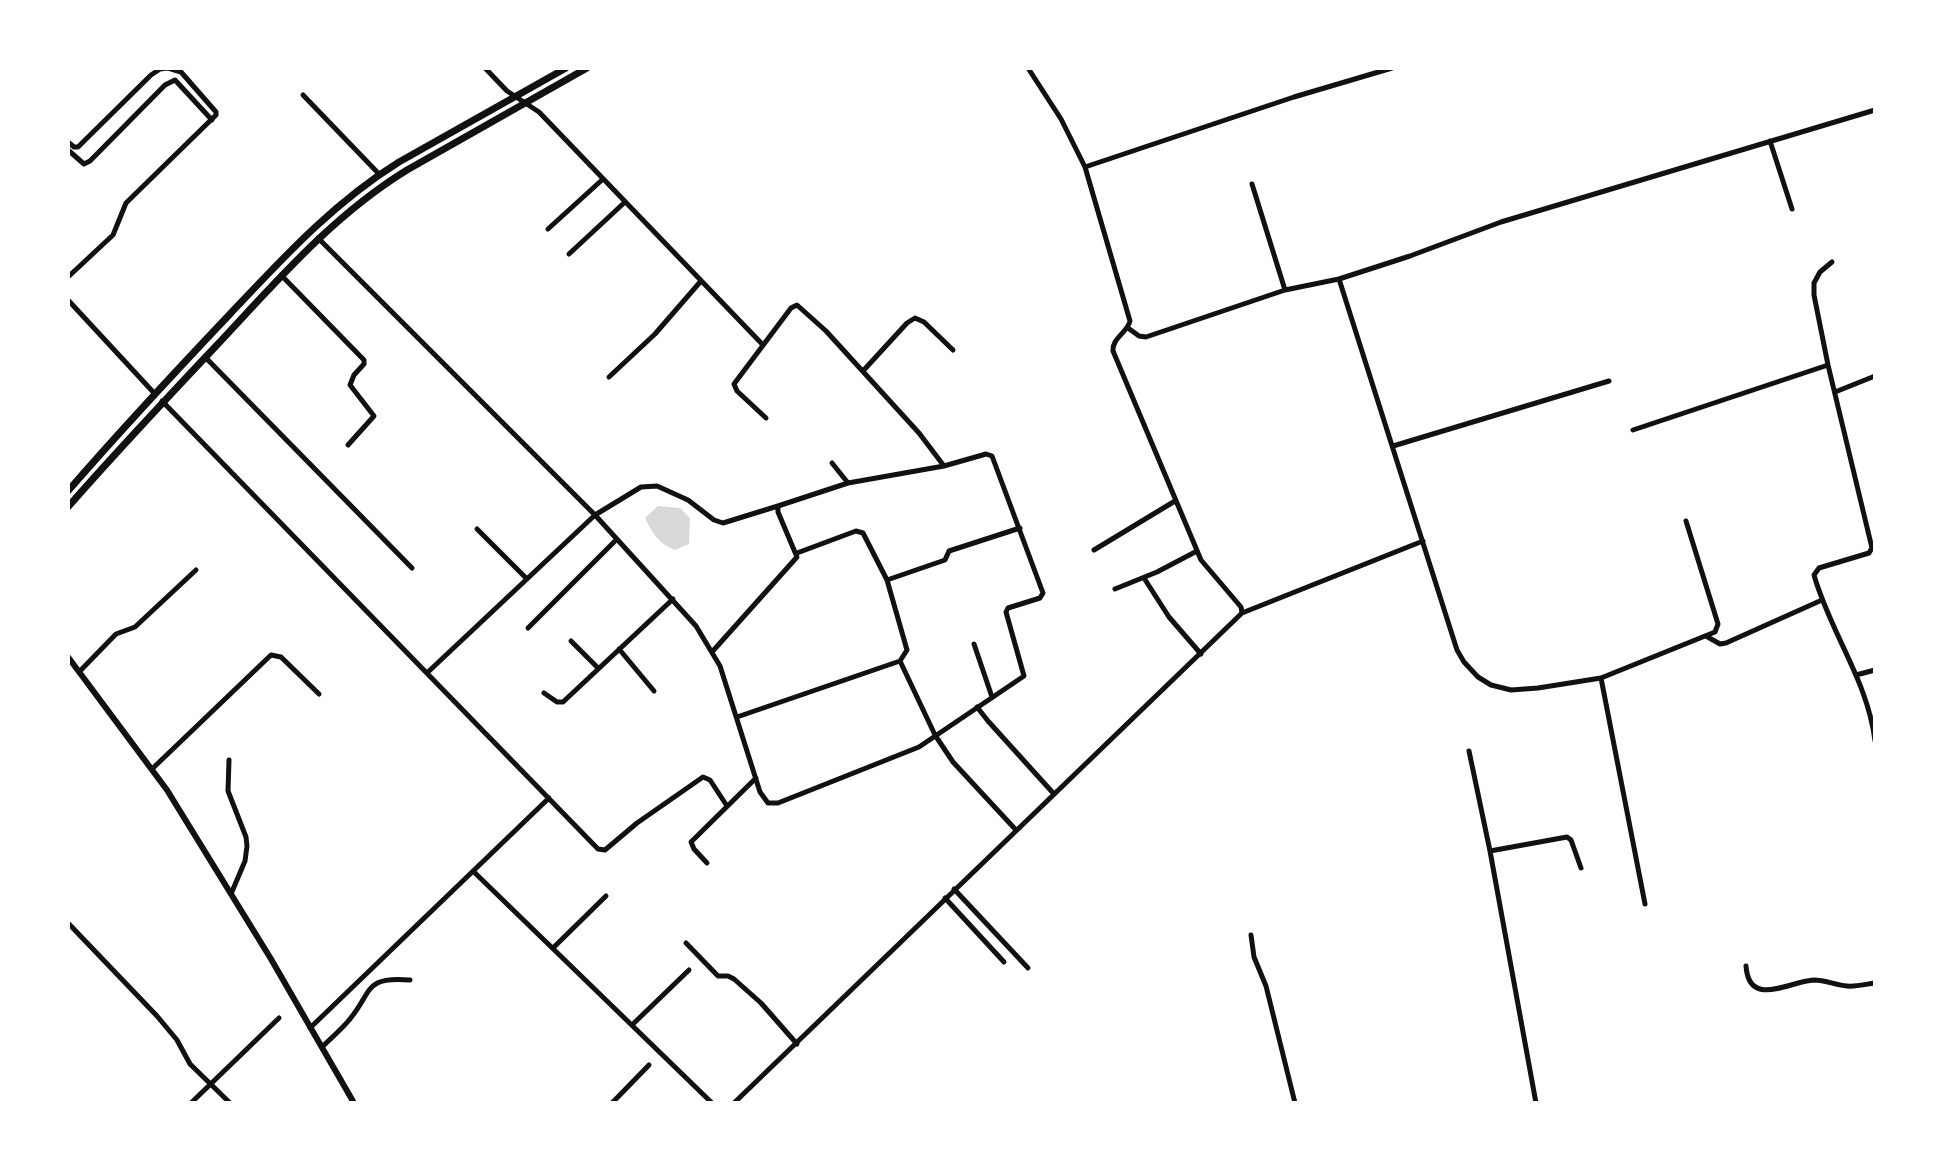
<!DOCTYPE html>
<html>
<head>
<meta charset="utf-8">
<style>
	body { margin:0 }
	#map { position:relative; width:1943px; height:1171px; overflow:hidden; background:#fff; font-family:"Public Sans",sans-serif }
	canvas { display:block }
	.frame { position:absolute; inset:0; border:70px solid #fff; pointer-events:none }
</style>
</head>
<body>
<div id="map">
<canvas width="1943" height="1171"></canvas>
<div class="frame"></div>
</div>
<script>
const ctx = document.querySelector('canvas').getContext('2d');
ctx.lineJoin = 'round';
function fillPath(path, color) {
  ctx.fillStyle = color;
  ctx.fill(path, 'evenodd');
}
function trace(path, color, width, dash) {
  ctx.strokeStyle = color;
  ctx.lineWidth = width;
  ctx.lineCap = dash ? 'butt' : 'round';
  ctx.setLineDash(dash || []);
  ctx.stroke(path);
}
const water = new Path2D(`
	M658,506L680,508L690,518L689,544L675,550C659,544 653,534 645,518Z`);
const minor = new Path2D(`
	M485,68L507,91L539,112L763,345
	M303,95L379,174
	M1770,141L1792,209
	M68,142L74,147H78L151,75L160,69L167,68
	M68,150L84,164L90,161L165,85L175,80L212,120
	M1085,167L1294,97L1392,68
	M1252,184L1285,290
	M548,229L603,179
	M318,238L595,515L696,626L720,666L760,792L768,803H778L919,747L1024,676L1006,612L1008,608L1040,598L1043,593L992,456L986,454L944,466
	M569,254L625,202
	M1832,262L1820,272L1814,283V295L1828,365L1872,548L1869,553L1819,568L1814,575C1830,632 1868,681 1875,741
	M281,275L364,360V364L354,375L350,385L374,416L348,445
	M68,277L113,235L126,203L216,115V112L181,72L168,68
	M1339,279L1410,256L1501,222L1875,110
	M68,300L155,394
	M1128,328L1139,336L1146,337L1285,290L1339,279L1457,650L1464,662L1478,677L1491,685L1511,690L1538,688L1601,678L1715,632L1718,624L1686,521
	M205,357L412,568
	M863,371L907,323L915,318L924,322L953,350
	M609,377L655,334L701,281
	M1835,392L1875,376
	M162,401L598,849L605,850L637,823L703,777L710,780L727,806
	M1633,430L1828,365
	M1393,446L1609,381
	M832,463L848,483
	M477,529L527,579
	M1094,550L1175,501
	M1144,578L1169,617L1201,654
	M887,580L945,560L949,551L1020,528
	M1115,589L1157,572L1197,551
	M1242,613L1423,541
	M528,628L617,539
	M1706,636L1720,644L1726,643L1822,600
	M571,641L598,668
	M974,644L992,697
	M619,649L654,691
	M712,652L797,557L778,512V506L848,483L944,466L919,433L826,331L797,305L791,308L734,384L737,391L766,418
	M900,661L935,735L953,762L1016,830
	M79,672L116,634L135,627L196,570
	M428,672L595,515L641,487L657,486L688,500L714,520L723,523L778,506
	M1856,675L1875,670
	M1601,678L1645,904
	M544,693L557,702H563L673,599
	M977,707L988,721L1054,794
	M737,717L900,661L907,650L887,580L863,533L856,531L797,553
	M1469,751L1490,851L1536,1103
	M229,760L228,791L246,837L247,846L245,861L231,894
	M152,769L271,655L281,657L319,694
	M1490,851L1567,837L1571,840L1581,868
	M707,863L694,849L691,842L756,778
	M474,872L712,1103
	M954,889L1028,968
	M945,898L1004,962
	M68,923L157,1016L177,1040L190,1064L230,1103
	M1251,935L1254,957L1266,986L1295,1103
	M686,943L718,976H728L734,979L761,1003L797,1044
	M553,948L606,896
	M1746,966C1749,1009 1790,981 1814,980C1825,980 1836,985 1847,986C1856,987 1866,984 1875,983
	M632,1025L689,970
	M310,1028L549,798
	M322,1047C331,1038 342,1029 350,1019C373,991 364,976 410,980
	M191,1103L279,1018
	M612,1103L649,1065
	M734,1103L1242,613L1241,607L1201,560L1113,351C1112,338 1127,333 1130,321L1085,167L1061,119L1028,68`);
const tertiary = new Path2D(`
	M68,657L167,790L271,959L354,1103`);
const secondary = new Path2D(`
	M68,491C121,430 175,372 230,314C283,258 333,203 399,162L566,68
	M68,507C116,452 166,399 216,346C276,282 332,216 407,170L587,68`);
fillPath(water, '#d9d9d9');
trace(minor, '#111', 5);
trace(tertiary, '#111', 6);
trace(secondary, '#111', 7);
</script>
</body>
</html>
